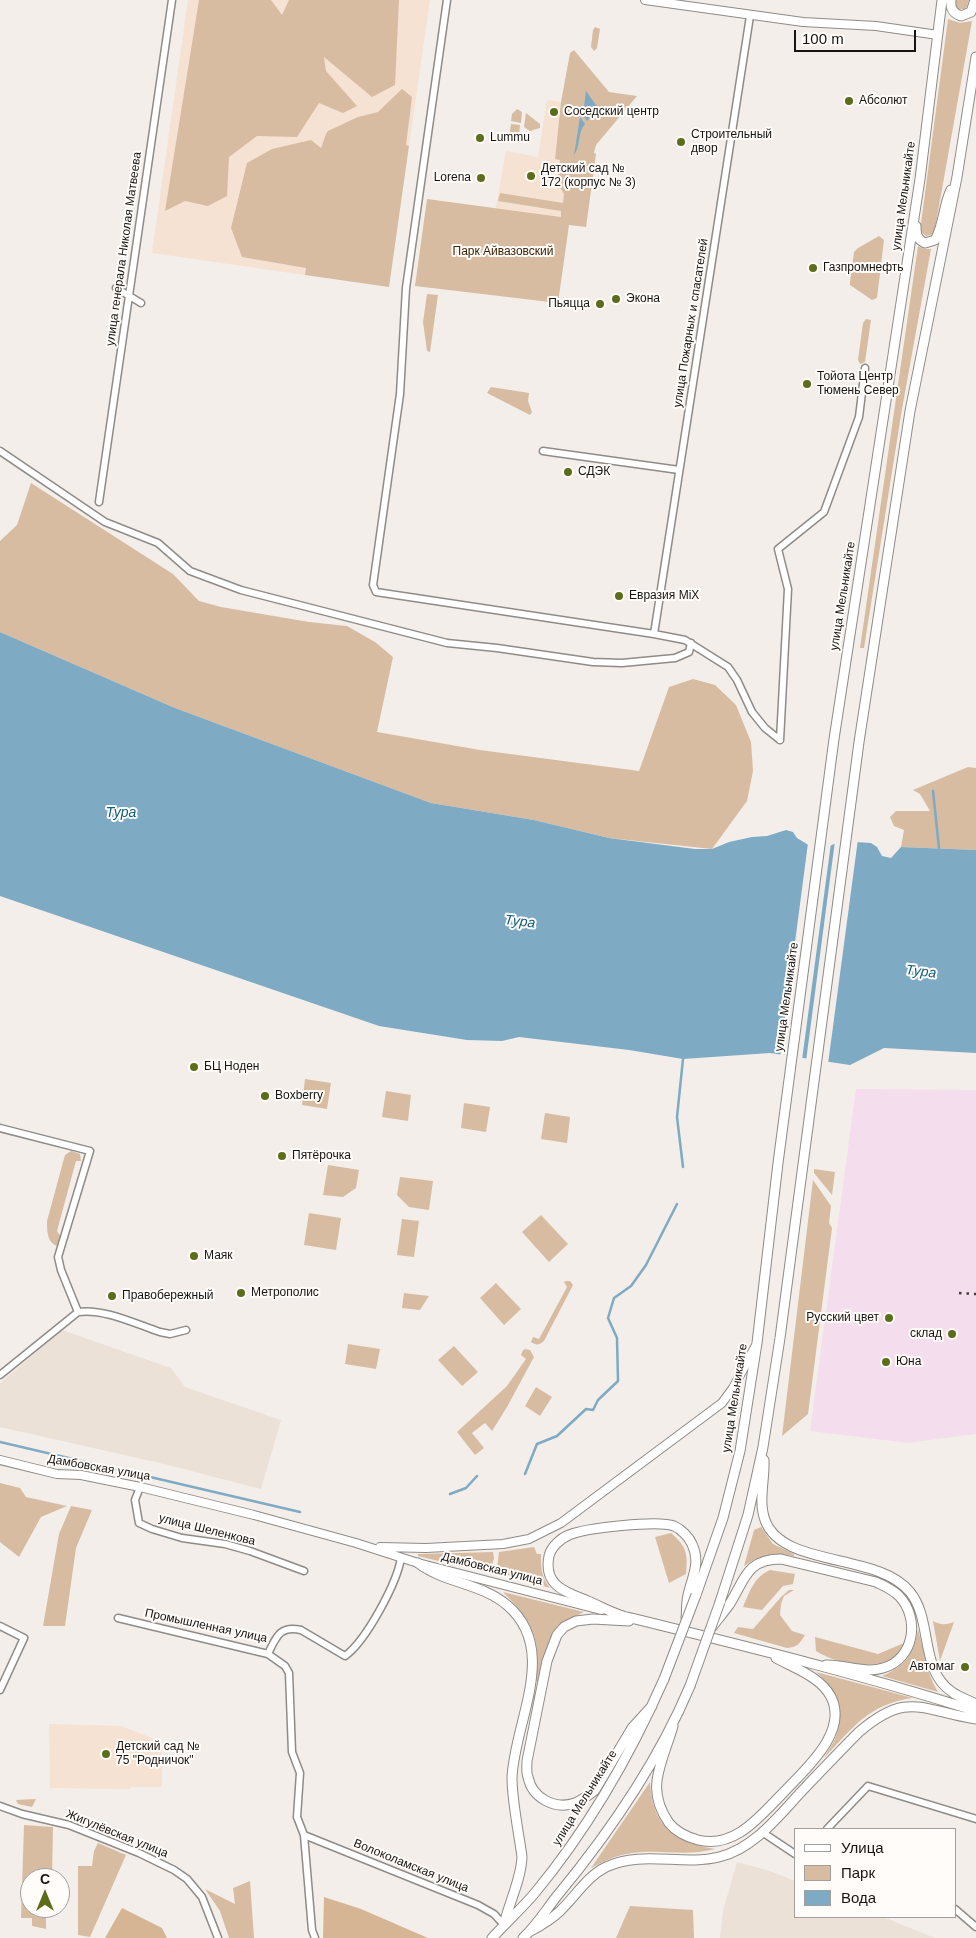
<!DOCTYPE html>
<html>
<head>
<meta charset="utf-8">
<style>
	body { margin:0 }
	#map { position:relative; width:976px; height:1938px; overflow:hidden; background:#f3eeea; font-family:Helvetica,sans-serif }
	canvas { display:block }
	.legend { position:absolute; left:794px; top:1828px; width:162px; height:90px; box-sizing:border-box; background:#fffcf9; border:1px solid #a2a09d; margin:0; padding:6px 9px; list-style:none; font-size:15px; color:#161513 }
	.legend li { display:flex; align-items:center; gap:10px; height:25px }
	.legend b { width:25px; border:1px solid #a2a09d }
	.north { position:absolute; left:20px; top:1868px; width:50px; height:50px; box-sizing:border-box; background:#fffcf9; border:1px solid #a2a09d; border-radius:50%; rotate:0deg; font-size:14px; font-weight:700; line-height:20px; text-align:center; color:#161513 }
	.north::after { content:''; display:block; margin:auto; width:18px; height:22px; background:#5b6d1b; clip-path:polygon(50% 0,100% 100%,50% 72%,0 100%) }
	.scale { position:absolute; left:794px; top:30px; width:122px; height:22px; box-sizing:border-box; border:2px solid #161513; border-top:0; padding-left:6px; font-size:15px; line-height:18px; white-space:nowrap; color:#161513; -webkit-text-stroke:4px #fffcf9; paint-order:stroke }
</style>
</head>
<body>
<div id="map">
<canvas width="976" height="1938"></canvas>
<ul class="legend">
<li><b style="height:6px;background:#fff"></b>Улица</li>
<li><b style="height:14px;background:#d7bca2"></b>Парк</li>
<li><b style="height:14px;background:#7faac3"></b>Вода</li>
</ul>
<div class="north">С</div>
<div class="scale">100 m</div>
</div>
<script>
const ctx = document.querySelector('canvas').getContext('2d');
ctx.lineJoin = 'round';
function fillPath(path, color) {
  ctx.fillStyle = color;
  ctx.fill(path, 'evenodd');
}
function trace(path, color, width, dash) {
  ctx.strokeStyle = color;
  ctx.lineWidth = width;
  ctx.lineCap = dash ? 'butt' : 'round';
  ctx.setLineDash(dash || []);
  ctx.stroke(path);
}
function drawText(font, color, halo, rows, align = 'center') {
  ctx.font = font + ' Helvetica,sans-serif';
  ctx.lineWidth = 4;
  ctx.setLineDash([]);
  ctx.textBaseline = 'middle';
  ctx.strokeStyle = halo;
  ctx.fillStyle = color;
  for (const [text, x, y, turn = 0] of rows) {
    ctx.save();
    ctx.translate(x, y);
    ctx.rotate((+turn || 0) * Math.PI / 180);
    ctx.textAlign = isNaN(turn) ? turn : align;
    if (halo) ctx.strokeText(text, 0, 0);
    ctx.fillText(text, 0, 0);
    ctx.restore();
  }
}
const commercial = new Path2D(`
	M856,1089L976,1090V1434L908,1443L810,1431Z`);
const built = new Path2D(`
	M62,1330L171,1368L185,1387L281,1420L261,1489L164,1464L0,1427V1383Z
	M737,1862L770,1871L795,1881V1917H883L935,1938H720L723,1911Z`);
const education = new Path2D(`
	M188,0H430L409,146L326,134L305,275L152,253Z
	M547,100L561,102L555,159L560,160L557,182L564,194L561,217L496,208L506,151L538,157Z
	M49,1724L121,1726L162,1742V1787H132L130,1789L50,1788Z`);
const green = new Path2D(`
	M199,0H271L282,15L289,0H399L395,85L372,97L324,57L326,71L357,106L343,113L319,103L297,137L257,136L229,157L227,196L208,206L185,201L165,211Z
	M956,0H969L966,9H958L956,6Z
	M948,19L960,23L972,21L934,234L926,236L920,231Z
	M595,27L600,29L597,48L594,51L591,47L593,30Z
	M574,50L609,92L637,96L596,145L594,153L596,154L586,227L569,225L558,303L415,286L427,199L561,217V211L498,201L500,193L563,203L564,194L557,182L560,160L555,159L561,102L570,53Z
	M402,89L412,97L406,145L409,146L389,287L305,275L306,268L242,257L231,228L247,163L272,149L311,140L321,148L326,134L328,131L358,117L378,112Z
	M517,109L522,112L521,123L511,121L512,114Z
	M526,113L540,124V128L530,131L524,127Z
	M511,124L520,125L519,135L509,137Z
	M879,236L884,240L877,298L872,300L850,285V282L854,252L858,248Z
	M918,246L924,249H931L902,409L864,648H860Z
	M427,294L438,295L430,352L427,351L423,322Z
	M866,319L871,320L865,362L860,364L858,360L863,323Z
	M491,387L529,393L528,401L532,412L530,415L487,393Z
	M31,483L173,574L199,601L221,607L309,622L347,626L375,642L393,657L377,732L480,750L639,771L669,687L693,679L715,685L736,705L751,742L753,771L747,801L712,849L609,838L534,820L431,803L175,708L0,632V541L17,525Z
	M968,767L976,768V850L901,847L904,830L894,826L890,817L896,811H930L920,794L913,790Z
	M305,1079L331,1083L327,1109L302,1105Z
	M386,1091L411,1095L408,1121L382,1117Z
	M464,1103L490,1107L486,1132L461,1128Z
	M545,1113L570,1117L567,1143L541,1139Z
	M71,1151L80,1154L81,1161H76L57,1231L61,1237L57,1246C47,1242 47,1231 47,1221L65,1155Z
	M328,1165L359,1170L356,1188L343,1197L323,1195Z
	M814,1169L835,1172L832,1195L814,1173Z
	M400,1177L433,1181L429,1210L409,1207L397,1195Z
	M813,1180L831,1206L829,1223L832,1228L808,1414L782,1436Z
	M309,1213L341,1218L336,1250L304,1245Z
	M541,1215L568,1244L549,1262L522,1232Z
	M402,1219L419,1221L414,1257L397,1255Z
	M566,1281H570L573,1285L544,1341C538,1346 536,1345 531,1342L533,1337L539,1339L567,1287L564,1282Z
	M496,1283L521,1309L504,1325L480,1298Z
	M404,1293L429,1296L420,1310L402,1308Z
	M348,1344L380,1349L376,1369L345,1364Z
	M454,1346L478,1372L462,1386L438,1360Z
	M526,1349L530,1350L534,1357L507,1407L492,1431L485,1423L472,1433L484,1448L475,1455L457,1432L507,1386L526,1359L521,1355L523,1350Z
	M536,1387L552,1397L540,1416L525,1406Z
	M0,1483L20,1488L26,1497L67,1506L41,1517L19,1557L0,1542Z
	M71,1506L92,1510L76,1548L65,1626H43L59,1534Z
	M761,1527L773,1544L794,1554V1556C775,1552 760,1555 744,1566L754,1530Z
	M671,1533C687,1547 688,1554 686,1574L669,1583L655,1537Z
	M534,1547L537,1554H541C541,1568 541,1577 550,1588L514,1578L497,1569L499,1552Z
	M493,1552L494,1558L491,1569L471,1563L470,1566L455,1565L418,1556V1554Z
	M770,1570L795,1574L793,1584L783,1586L762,1610L743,1607C750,1591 754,1577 770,1570Z
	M789,1590H794L784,1596L781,1604L780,1615L792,1631L805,1635C800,1643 798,1647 787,1648L734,1633L738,1627L753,1629L781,1597Z
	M503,1592L584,1612C549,1627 546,1648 539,1682L536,1681C541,1638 533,1622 503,1592Z
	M933,1621C940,1625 946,1625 954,1622L940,1661Z
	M918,1629C924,1651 926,1672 938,1692L882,1676C906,1665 914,1655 918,1629Z
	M815,1637L878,1654L904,1643C903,1646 901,1650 898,1653C881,1673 836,1664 816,1651Z
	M816,1672L913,1698C868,1704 853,1728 824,1758C828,1750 835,1742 837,1733C843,1709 835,1688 816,1672Z
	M650,1782C653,1827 672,1841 715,1849C685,1857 661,1849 632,1853C617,1855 604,1861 591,1868Z
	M36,1799L32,1807L18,1804L16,1800Z
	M24,1825L53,1827L52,1878H30V1908H46V1929L32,1926V1918H21Z
	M98,1843L126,1855L90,1937L78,1935V1866H92L94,1851Z
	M250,1881L254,1938H229L220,1911L205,1889L235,1904L233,1888Z
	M630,1906L693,1910L694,1938H616Z`);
const forest = new Path2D(`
	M324,1897L361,1909L428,1938H323Z
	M122,1908L162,1928L167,1938H105Z`);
const water = new Path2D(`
	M586,91L598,108L587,121L583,115Z
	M580,117L585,124C577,133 581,146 574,155Z
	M0,632L175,708L431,803L534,820L609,838L695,849H712L729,842L752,837L767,836L786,830L793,832L797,838L815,849L825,848L841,841L871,843L877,847L882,856L891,858L901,847L976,850V1053L884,1048L850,1065L770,1053L683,1059L629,1050L519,1037L502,1041L467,1040L379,1026L0,896Z`);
const pier = new Path2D(`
	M841,838L858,839L828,1064L806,1061L835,841Z
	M808,843L815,846L831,843L802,1060L780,1057Z`);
const stream = new Path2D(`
	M933,791L939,848
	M683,1167L677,1117L683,1059
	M0,1442L300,1512
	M525,1474L537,1444L557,1436L586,1409L593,1410L598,1400L618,1381L617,1338L608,1318L614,1298L631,1286L646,1265L677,1204
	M450,1494L466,1488L477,1476`);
const minor = new Path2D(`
	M447,0L406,288L400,394L373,585L376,592L654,634L685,640L728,667L737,680L752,712L765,728L780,740
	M116,288L141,303
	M0,451L105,522L158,543L190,571L241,590L447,643L497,648L593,662L622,663L675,658L689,652L691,643
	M543,451L679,470
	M99,502L172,0
	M654,634L750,16
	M780,740L788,589L778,549L824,512L859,417L865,368
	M0,1128L90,1151L58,1257L61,1270L78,1312
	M0,1375L78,1312C103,1308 136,1324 160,1332L170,1334L186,1330
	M140,1487L135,1500L139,1523L152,1529L182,1538L225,1544L250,1551L304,1571
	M118,1618L268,1654C276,1637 280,1625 301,1630L345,1656C366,1641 397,1583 401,1558
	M0,1626L24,1638L0,1690
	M268,1654L285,1666L289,1673L292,1752L300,1773L297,1817L304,1835L312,1930L315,1938
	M0,1806L22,1814L69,1825L139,1853L174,1870L187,1879L202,1897L218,1938
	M827,1829L868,1786L976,1819
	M762,1832L795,1854
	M304,1835L478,1905L494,1914L504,1925
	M955,1909L976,1927`);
const tertiary = new Path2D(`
	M645,0L803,22L876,26L938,35
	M0,1460L57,1474L81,1475L140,1487L254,1515L356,1543L418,1563L601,1610
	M380,1547L426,1548L503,1544L529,1539L561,1523L722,1403L733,1388L755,1347`);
const secondary = new Path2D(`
	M951,0C950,9 953,13 961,16L971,12L975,0
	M916,226C916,235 917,239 925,243L935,240C944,225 943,206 951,190
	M764,1460C765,1479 758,1501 765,1520C782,1568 878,1552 910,1592C933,1620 919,1670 952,1692C959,1697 968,1700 976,1704
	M418,1563C444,1583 481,1583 507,1605C560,1650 514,1722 512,1778C512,1801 519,1834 522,1857C521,1880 509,1902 504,1925
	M696,1595L723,1518L740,1451L757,1343L778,1163L834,739L920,179L942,0
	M720,1602L748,1515L763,1447L780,1338L859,742L910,411L957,177L976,57
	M686,1618C687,1610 686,1602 688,1595C692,1577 701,1563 692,1544C689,1537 681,1529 674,1526C658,1520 585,1528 569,1535C561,1538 551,1547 549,1556C543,1586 566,1592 588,1601C600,1606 610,1612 623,1616C741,1645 860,1674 976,1711
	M629,1621L593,1619L576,1621L564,1627L557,1635L547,1661L527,1761C527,1766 526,1773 528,1777C532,1798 555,1810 575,1803C582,1800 589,1795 595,1790L632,1728L652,1706
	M712,1627C718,1619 724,1612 729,1605C745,1580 746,1559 781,1559L876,1582C884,1586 892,1589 899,1596C920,1618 915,1659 883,1668C865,1674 844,1664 826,1665
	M673,1726C668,1744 659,1763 657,1781C655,1797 660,1810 669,1823C677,1833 687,1837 698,1840C735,1849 760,1816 783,1793C804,1770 849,1733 831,1697C821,1677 794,1668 776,1658
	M529,1932C540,1926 551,1920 560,1911C576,1896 586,1877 606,1867C642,1850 682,1866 719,1857C753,1849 778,1817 801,1792C820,1772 839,1752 859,1732C908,1690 922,1711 976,1719
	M492,1938C506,1923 521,1909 534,1894C588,1829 630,1756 664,1679
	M523,1938C536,1926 546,1910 557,1896C610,1832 658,1762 690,1686`);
const rail = new Path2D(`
	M959,1293L976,1294`);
const secondaryBridge = new Path2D(`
	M664,1679L696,1595
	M690,1686L720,1602`);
const markers = [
	[849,101,5,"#5b6d1b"],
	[554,112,5,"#5b6d1b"],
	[480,138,5,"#5b6d1b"],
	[681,142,5,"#5b6d1b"],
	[531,176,5,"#5b6d1b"],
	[481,178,5,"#5b6d1b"],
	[813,268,5,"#5b6d1b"],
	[616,299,5,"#5b6d1b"],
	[600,304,5,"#5b6d1b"],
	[807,384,5,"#5b6d1b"],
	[568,472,5,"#5b6d1b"],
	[619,596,5,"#5b6d1b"],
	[194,1067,5,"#5b6d1b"],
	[265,1096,5,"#5b6d1b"],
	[282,1156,5,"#5b6d1b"],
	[194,1256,5,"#5b6d1b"],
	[241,1293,5,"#5b6d1b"],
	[112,1296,5,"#5b6d1b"],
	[889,1318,5,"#5b6d1b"],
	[952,1334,5,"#5b6d1b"],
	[886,1362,5,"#5b6d1b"],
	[965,1667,5,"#5b6d1b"],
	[106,1754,5,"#5b6d1b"]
];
const poiNames = [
	["Абсолют",859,101],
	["Соседский центр",564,112],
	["Строительный",691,135],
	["двор",691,149],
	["Lummu",490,138],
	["Детский сад №",541,169],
	["172 (корпус № 3)",541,183],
	["Lorena",471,178,"right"],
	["Газпромнефть",823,268],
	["Экона",626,299],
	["Пьяцца",590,304,"right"],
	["Тойота Центр",817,377],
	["Тюмень Север",817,391],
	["СДЭК",578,472],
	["Евразия MiX",629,596],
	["БЦ Ноден",204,1067],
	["Boxberry",275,1096],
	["Пятёрочка",292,1156],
	["Маяк",204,1256],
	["Метрополис",251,1293],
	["Правобережный",122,1296],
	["Русский цвет",879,1318,"right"],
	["склад",942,1334,"right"],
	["Юна",896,1362],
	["Автомаг",955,1667,"right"],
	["Детский сад №",116,1747],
	["75 \"Родничок\"",116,1761]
];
const streetNames = [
	["улица Мельникайте",904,196,-82],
	["улица генерала Николая Матвеева",124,249,-82],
	["улица Пожарных и спасателей",691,323,-81],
	["улица Мельникайте",843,596,-81],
	["улица Мельникайте",787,997,-82],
	["улица Мельникайте",735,1398,-81],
	["Дамбовская улица",99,1468,10],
	["улица Шеленкова",207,1530,14],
	["Дамбовская улица",492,1569,14],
	["Промышленная улица",206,1626,12],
	["улица Мельникайте",585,1798,-58],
	["Жигулёвская улица",117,1834,22],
	["Волоколамская улица",411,1866,22]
];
const parkNames = [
	["Парк Айвазовский",503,252]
];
const waterNames = [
	["Тура",121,813],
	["Тура",520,922,7],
	["Тура",921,972,7]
];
fillPath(commercial, '#f4deed');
fillPath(built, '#ece1d7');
fillPath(education, '#f5e2d2');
fillPath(green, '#d7bca2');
fillPath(forest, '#d6b594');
fillPath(water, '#7faac3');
fillPath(pier, '#f3eeea');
trace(stream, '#7faac3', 2.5);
trace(minor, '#8f8b87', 9);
trace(tertiary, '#8f8b87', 10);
trace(secondary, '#8f8b87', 11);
trace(minor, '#fff', 6);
trace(tertiary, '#fff', 8);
trace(secondary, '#fff', 9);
trace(rail, '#3f3d3b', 2.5, [2.5, 5]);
trace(secondaryBridge, '#8f8b87', 11, []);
trace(secondaryBridge, '#fff', 9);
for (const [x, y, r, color] of markers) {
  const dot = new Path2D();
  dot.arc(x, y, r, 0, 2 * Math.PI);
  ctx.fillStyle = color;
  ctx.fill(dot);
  trace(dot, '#fffcf9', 2);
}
drawText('12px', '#161513', '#fffcf9', poiNames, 'left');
drawText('12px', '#161513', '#fffcf9', streetNames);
drawText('12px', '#3c2409', '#fffcf9', parkNames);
drawText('italic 14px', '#0f5c7e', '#fffcf9', waterNames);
</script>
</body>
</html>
